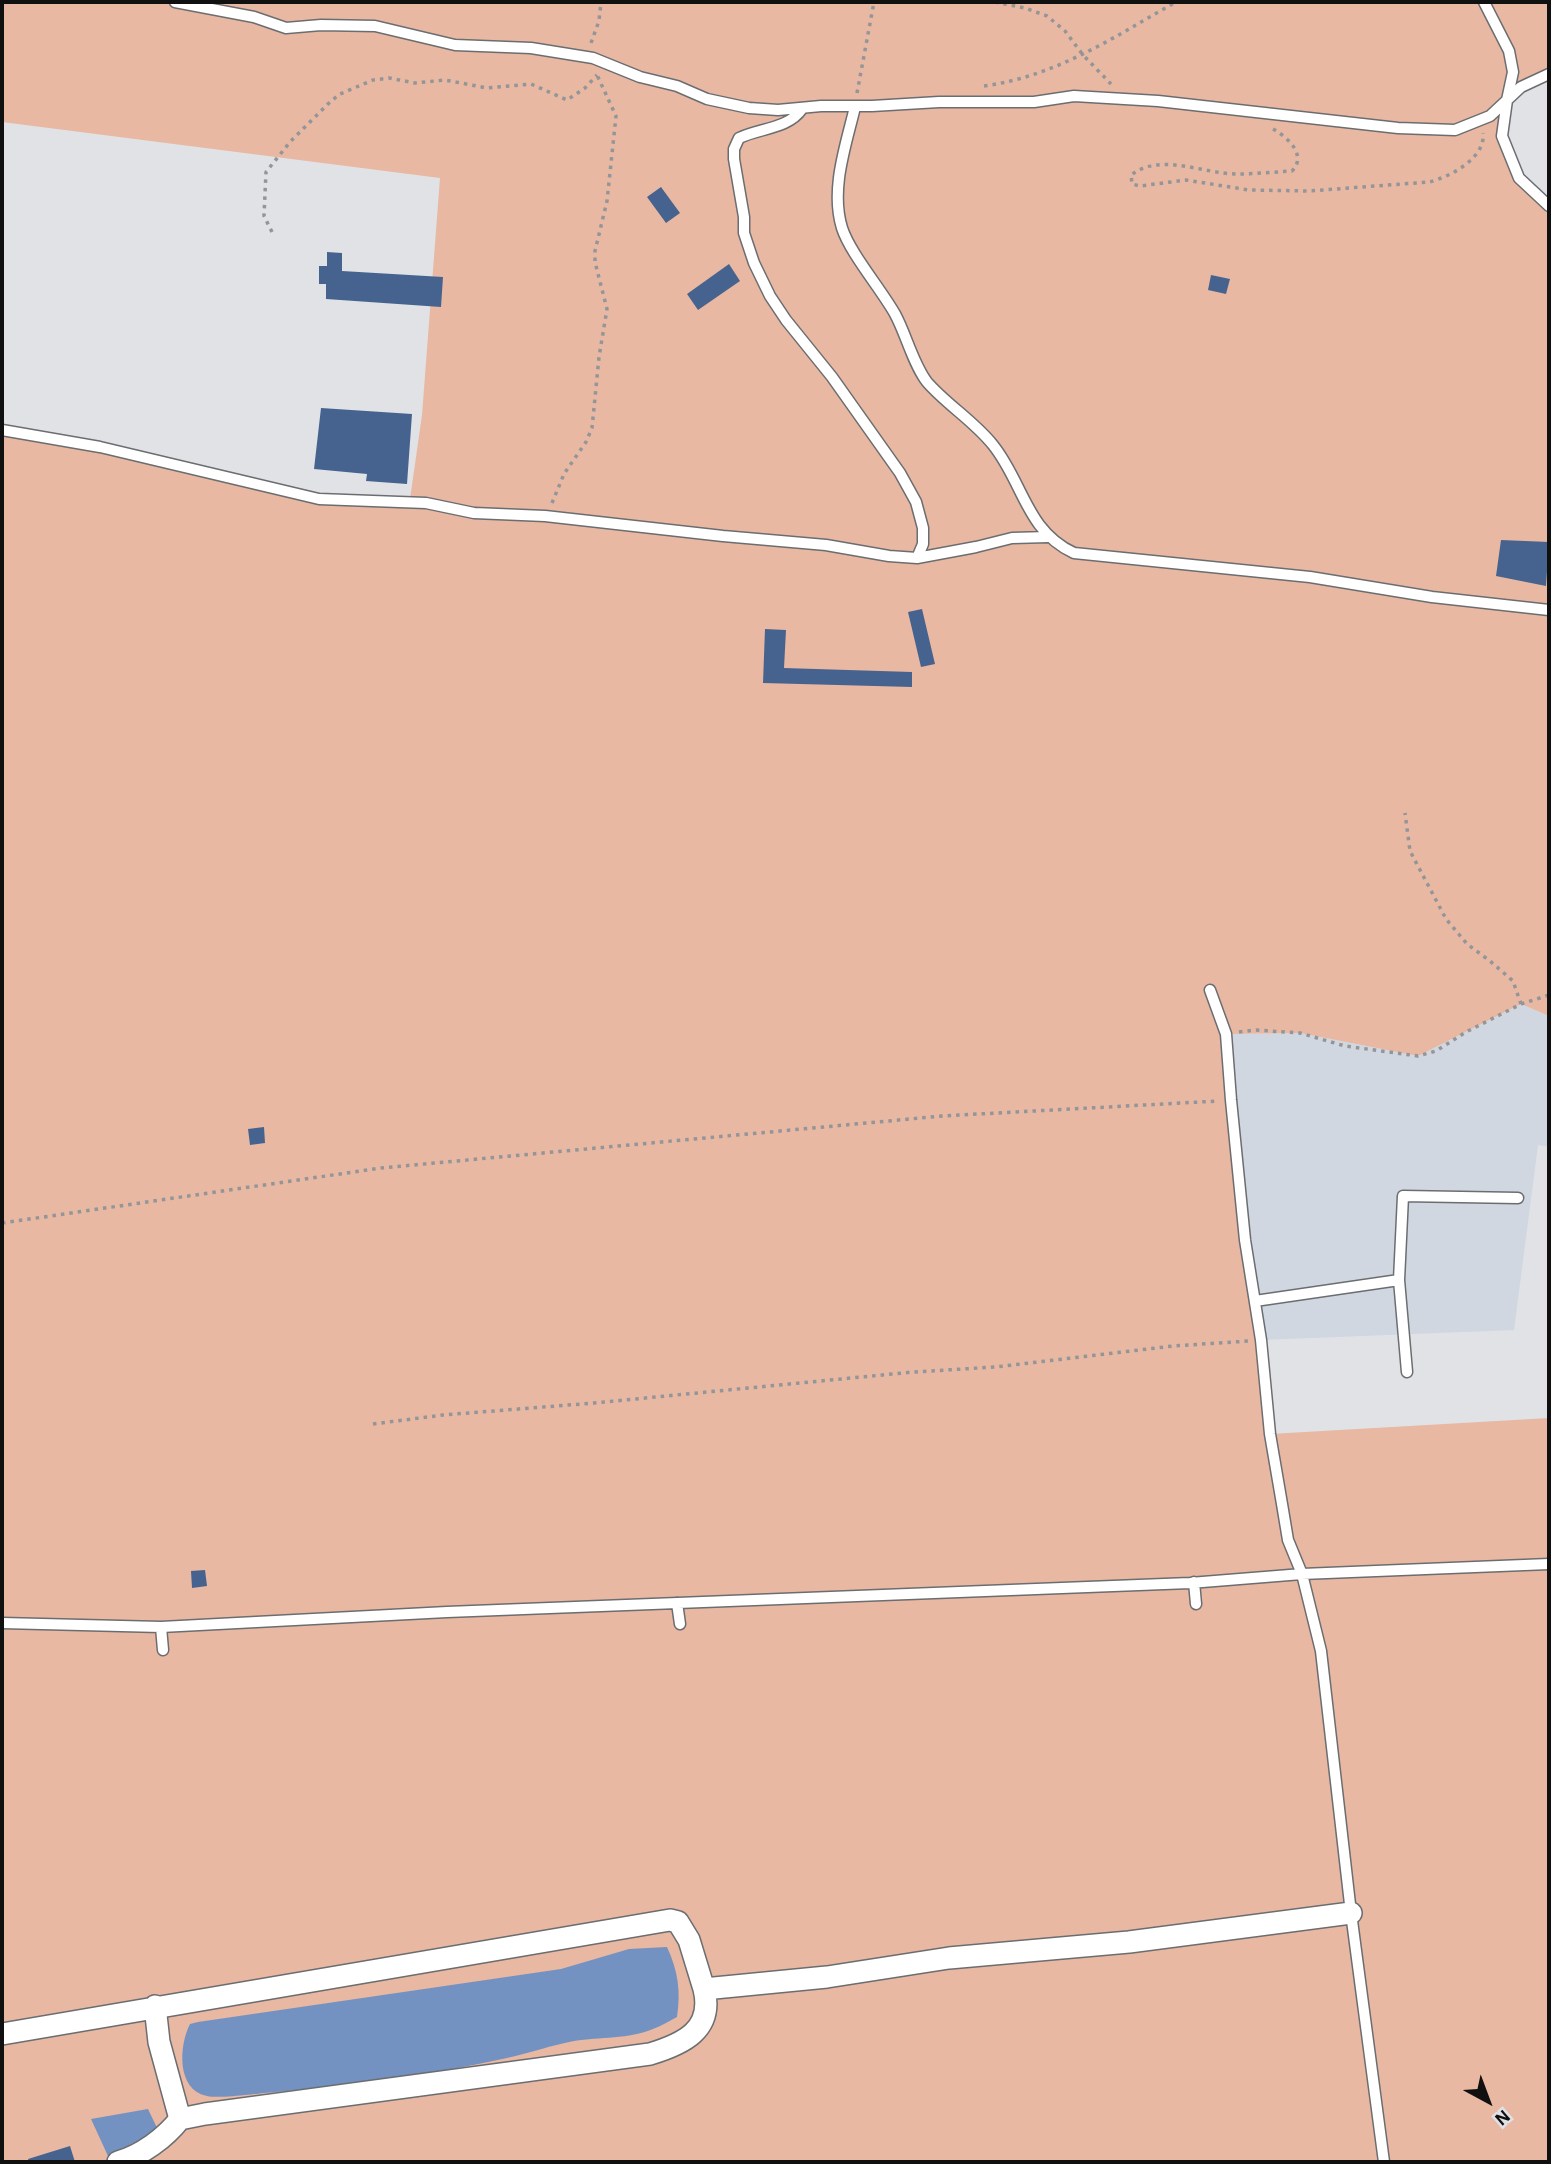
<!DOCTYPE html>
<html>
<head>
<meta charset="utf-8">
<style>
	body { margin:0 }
	#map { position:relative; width:1551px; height:2164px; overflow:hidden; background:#e0e2e6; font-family:"Alegreya Sans",sans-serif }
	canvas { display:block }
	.frame { position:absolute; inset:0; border:4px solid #101011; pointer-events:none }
	.north { position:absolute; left:1453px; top:2066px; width:70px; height:70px; -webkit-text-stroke:5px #e0e2e6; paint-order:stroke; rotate:139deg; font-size:19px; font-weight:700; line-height:28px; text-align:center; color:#101011 }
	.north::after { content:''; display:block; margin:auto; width:24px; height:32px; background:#101011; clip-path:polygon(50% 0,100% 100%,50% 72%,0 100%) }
</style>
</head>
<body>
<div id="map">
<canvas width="1551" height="2164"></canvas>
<div class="frame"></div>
<div class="north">N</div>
</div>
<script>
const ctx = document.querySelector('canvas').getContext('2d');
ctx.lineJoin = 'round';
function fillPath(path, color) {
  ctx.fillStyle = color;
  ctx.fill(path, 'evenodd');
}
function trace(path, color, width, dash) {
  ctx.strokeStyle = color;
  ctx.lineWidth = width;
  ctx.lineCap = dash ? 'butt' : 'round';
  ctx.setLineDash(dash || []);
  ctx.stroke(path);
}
const built = new Path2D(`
	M1521,1004L1549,1016V1147L1538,1145L1514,1330L1261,1340L1226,1034L1300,1033L1418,1056Z`);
const green = new Path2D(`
	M2,2H1549V75L1507,100L1509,157L1549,202V1016L1521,1004L1418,1056L1300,1033L1227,1034L1270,1434L1549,1418V2162H2V430L319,499L409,506L422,415L440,178L2,122Z`);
const water = new Path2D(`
	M667,1947C678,1971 681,1991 677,2017C669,2021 661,2026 653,2029C629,2039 600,2037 574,2041C552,2045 530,2053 507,2058C431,2075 353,2085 276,2092C260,2093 221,2099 207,2096C176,2090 179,2045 190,2024L198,2022L561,1969L629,1949Z
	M148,2109L158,2130L108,2156L91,2119Z`);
const building = new Path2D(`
	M661,187L680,213L666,223L647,197Z
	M327,252L342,253V271L443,277L441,307L326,299V284H319V266H327Z
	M729,264L740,281L698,310L687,294Z
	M1211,275L1230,279L1226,294L1208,290Z
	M321,408L412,414L407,484L366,481L367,474L314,469Z
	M1501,540L1549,542L1546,586L1496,576Z
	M922,609L935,664L921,667L908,612Z
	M765,629L786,630L784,668L912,672V687L763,683Z
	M264,1127L265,1143L250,1145L248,1129Z
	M205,1570L207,1586L192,1588L191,1571Z
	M70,2146L75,2162H29L28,2159Z`);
const path = new Path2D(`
	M995,2L1025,8L1047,16L1065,31L1083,55L1111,84
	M591,43L599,21L601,2
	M984,86C1057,76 1112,38 1176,2
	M857,93L874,2
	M1273,129C1289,138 1307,156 1292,171C1274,172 1255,174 1237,174C1203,174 1161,152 1131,175L1132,184L1140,186L1186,180L1249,190L1309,191L1429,182C1450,177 1486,158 1483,133
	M272,232L264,216L266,172L290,142L330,102L340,94L373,80L389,78L415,83L445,80L487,88L531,84L567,100L585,88L597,75
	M552,503L564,474L586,442L592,428L599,357L607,309L595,262V251L607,201L616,116L597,75
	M1521,1004L1549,995
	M1239,1032L1256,1030L1300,1033L1345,1046L1418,1056L1436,1051L1466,1032L1521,1004L1513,981L1490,961L1467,944L1446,919L1410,851L1405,813
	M2,1223L381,1168L942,1116L1218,1101
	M373,1424L443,1415L594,1403L913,1372L996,1367L1173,1346L1249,1341`);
const lane = new Path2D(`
	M175,2L254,17L286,28L321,25L375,26L455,45L531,48L593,58L640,77L677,86L707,99L749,108L778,110L821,106H872L939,102H1034L1074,96L1158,101L1398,128L1455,130L1490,116L1521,87L1549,74
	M1484,2L1509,51L1513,72L1507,100L1502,136L1519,178L1549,206
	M855,107C846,145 830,189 842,228C850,253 881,289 895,314C906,334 913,364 927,382C947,405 974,421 993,445C1023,482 1026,531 1074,553L1310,577L1432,597L1549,610
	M802,109C788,129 760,128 739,138L734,149V159L744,217V233L754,263L770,296L786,320L832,377L900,473L916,502L923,528V544L917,558
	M2,430L100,447L319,499L426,503L474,513L545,516L723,536L826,545L889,556L917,558L976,547L1012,538L1048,537
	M1210,990L1226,1034L1231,1100L1245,1240L1261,1340L1270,1434L1282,1504L1288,1540L1302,1574L1321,1651L1351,1913L1384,2162
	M1255,1301L1399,1280
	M1407,1372L1399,1280L1403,1196L1518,1198
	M1194,1582L1196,1604
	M677,1603L680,1624
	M2,1623L161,1627L447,1612L1190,1583L1302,1574L1549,1564
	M161,1627L163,1650`);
const street = new Path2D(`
	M155,2006L159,2042L180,2119L205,2114L650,2054C683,2044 714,2030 704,1989L827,1977L949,1958L1129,1942L1351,1913
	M2,2034L670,1920L678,1922L689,1940L704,1989
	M118,2162C142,2155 165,2138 180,2119`);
fillPath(built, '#d0d7e0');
fillPath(green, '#e8b8a2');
fillPath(water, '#7392c1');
fillPath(building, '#46638f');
trace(lane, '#6b6d70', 13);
trace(street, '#6b6d70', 24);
trace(path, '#949598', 3.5, [3.5, 5]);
trace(lane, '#fff', 10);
trace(street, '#fff', 21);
</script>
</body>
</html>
